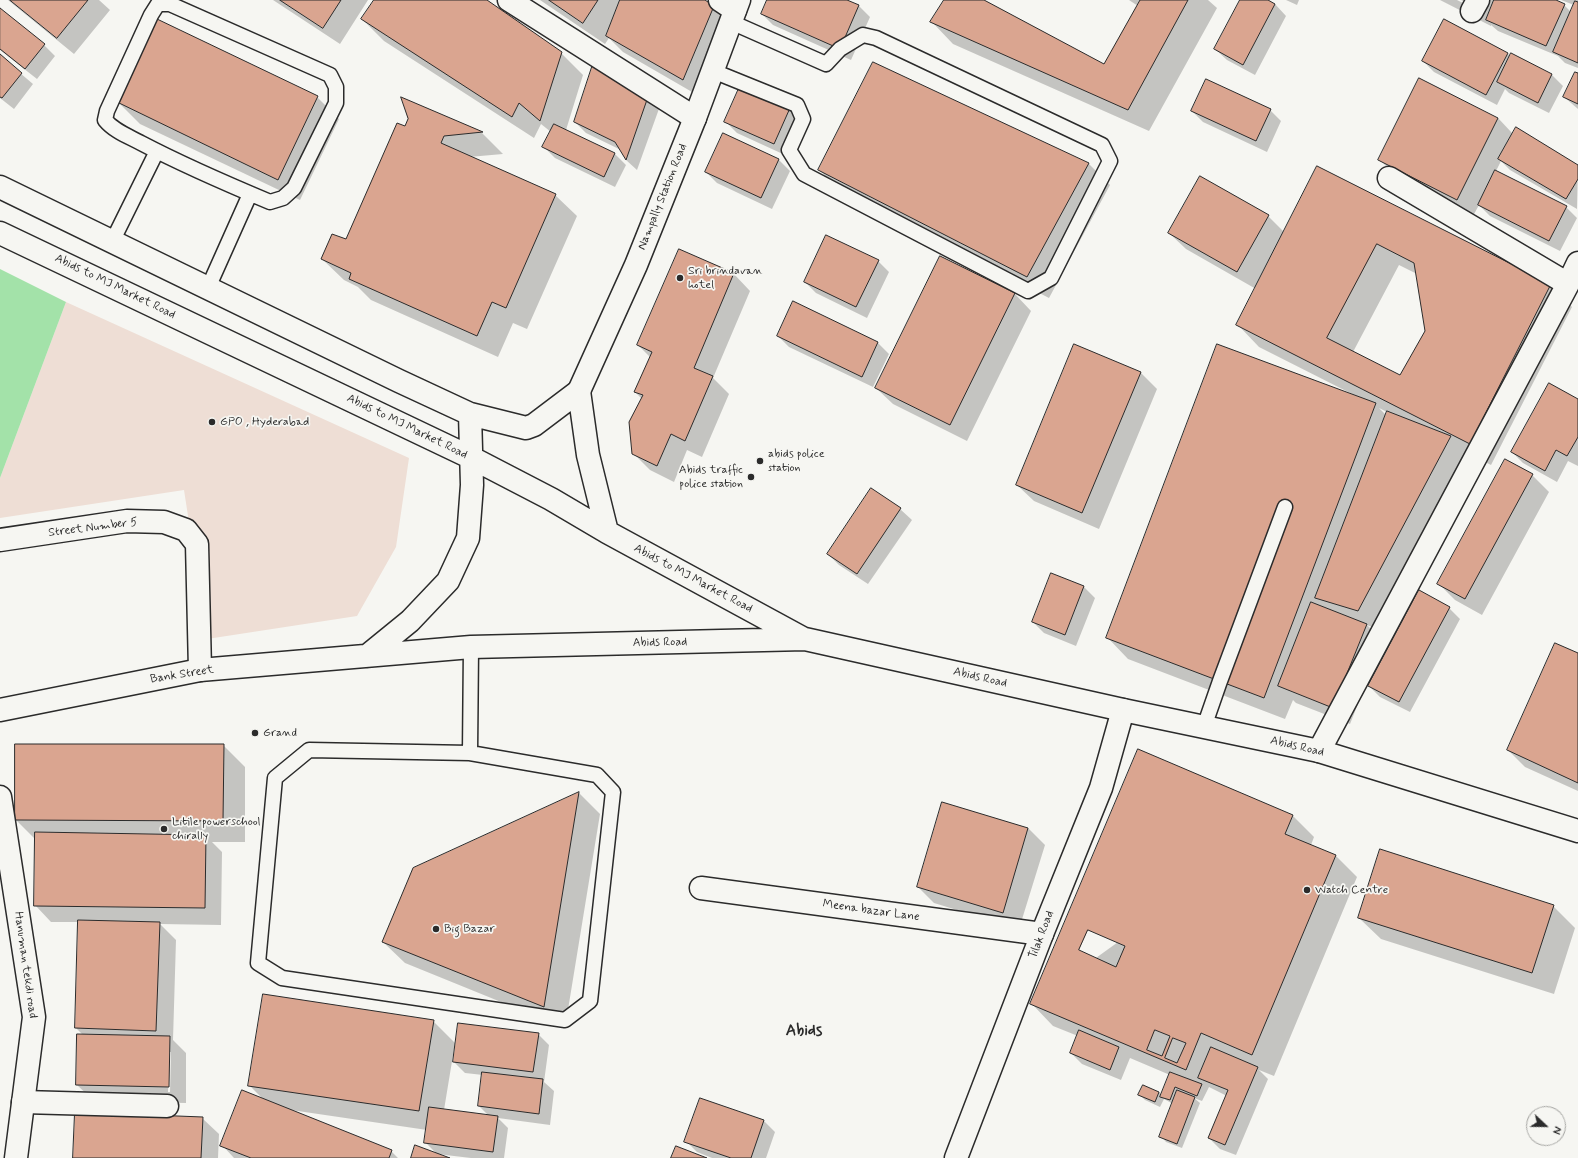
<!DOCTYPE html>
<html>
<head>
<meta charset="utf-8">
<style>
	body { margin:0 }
	#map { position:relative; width:1578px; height:1158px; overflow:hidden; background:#f6f6f2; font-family:Mynerve,sans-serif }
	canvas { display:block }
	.north { position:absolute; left:1526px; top:1106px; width:40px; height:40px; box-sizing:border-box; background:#f6f6f2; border:1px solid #a5a5a2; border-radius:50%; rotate:112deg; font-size:11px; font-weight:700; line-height:16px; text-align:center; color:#2b2b2b }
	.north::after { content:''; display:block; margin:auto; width:14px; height:18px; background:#2b2b2b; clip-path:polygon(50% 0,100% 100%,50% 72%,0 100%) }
</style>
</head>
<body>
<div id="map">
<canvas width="1578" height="1158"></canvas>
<div class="north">N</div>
</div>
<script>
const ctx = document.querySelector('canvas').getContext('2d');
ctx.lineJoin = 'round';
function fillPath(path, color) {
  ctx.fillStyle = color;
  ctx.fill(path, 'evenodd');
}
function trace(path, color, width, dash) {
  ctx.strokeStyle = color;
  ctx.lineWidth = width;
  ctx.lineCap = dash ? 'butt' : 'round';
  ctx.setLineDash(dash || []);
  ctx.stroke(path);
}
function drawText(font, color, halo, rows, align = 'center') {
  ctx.font = font + ' Mynerve,sans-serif';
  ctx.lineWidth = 3.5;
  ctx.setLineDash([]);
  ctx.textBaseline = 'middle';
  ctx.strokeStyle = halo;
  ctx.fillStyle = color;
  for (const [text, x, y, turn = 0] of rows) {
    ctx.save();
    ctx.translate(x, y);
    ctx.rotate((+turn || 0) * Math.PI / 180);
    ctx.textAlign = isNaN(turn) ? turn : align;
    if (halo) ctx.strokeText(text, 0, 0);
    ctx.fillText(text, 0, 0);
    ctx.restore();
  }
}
const built = new Path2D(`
	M66,302L409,458L396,547L357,616L207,639L184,490L0,518V478Z`);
const green = new Path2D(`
	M0,269L66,302L0,478Z`);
const shadow = new Path2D(`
	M8,0H99L110,10L74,54Z
	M273,0H368L340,44Z
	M375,0H486L561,53L583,75L566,130L615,154L626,165L615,187L555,158L544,147L551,132L541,124L534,138L384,41L362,19Z
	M540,0H703L714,7L730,24L699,96L623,52L609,38L605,44Z
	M768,0H845L859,6L870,17L851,60L773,25L762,14Z
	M945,0H982L1104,66L1138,6L1129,0H1208L1217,8L1149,131L953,44L932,22Z
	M1241,0H1266L1275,4L1286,16L1255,75L1227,60L1215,49Z
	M1286,0H1299L1297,5Z
	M1440,0H1457L1473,8L1474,6L1461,0H1553L1564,5L1571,12L1574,5L1561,0H1578V68L1565,63L1558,56L1498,31L1491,25V26Z
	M0,10L44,45L55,56L37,79L0,50Z
	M1507,53L1510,56L1511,55L1552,75L1563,86L1549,113L1509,93L1505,89L1497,105L1434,72L1423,61Z
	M0,56L33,84L14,109L0,98Z
	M873,64L1089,164L1110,185L1049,298L841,191L819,170Z
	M593,66L660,106L637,170L626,160L621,150L586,133L575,122Z
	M1578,74V109L1564,97Z
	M317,97L339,119L300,200L140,124L118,102Z
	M403,98L482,133L503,154L469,157L555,195L577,216L527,329L513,323L498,357L371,300L358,287L344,280L322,259L346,240L405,127L409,119Z
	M789,109L800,120L785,155L737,133L726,122Z
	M1270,110L1281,121L1267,152L1203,122L1192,111Z
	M1498,118L1513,134L1578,166L1577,209L1510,170L1501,161L1496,171L1566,207L1577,218L1560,251L1490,216L1479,205L1473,216L1396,176L1379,159Z
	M779,160L790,171L772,209L717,183L706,172Z
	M1317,167L1550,285L1572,307L1491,465L1467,453L1374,628L1367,625L1383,641L1350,724L1296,703L1293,700L1285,719L1128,659L1107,637L1352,395V394L1259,347L1238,325L1256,289L1186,249L1169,233L1200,178L1268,216L1284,232ZM1399,265L1417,274L1426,331L1400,376L1353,352ZM1379,408L1387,412L1386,415Z
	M679,250L734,274L750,291L713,378L729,394L702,457L687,450L674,482L650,470L633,453L642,399L635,392L650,357L638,345Z
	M940,257L1015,294L1031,311L967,441L893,404L876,388Z
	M878,261L889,272L867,318L816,293L805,282Z
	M778,336L878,343L889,354L873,387L789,347Z
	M1140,372L1157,389L1099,529L1034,501L1017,485Z
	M1578,400V466L1568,461L1557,482L1523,463L1512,452Z
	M1506,461L1532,475L1549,492L1482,615L1455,600L1439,584Z
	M871,489L900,509L912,520L868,584L839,565L828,554Z
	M1084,587L1095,598L1076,646L1044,633L1033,622Z
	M1449,608L1460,619L1410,712L1380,697L1369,686Z
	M1578,654V791L1525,767L1508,750Z
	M223,745L245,767V842H212L222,852L221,925L160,924L176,940L173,1040L186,1053V1103L94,1101L77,1085L83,1035L76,1028L79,922H51L35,905L36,840L16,820ZM169,1052H171L170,1092H168Z
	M579,793L600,814L565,1028L405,963L383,942Z
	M943,803L1028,828L1045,845L1019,929L934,903L918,887Z
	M1293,816L1314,837L1311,845L1336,856L1357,877L1274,1076L1259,1070L1268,1079L1236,1155L1220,1149L1209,1138L1227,1096L1209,1087L1202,1101L1194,1098L1200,1103L1182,1148L1166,1142L1161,1136L1173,1104L1164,1099L1160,1107L1145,1100L1140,1095L1159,1092L1162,1095L1170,1075L1130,1058L1121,1080L1082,1064L1071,1053L1078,1036L1053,1026L1032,1004Z
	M1553,906L1575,928L1554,994L1381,939L1359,918Z
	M433,1021L455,1043L444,1110L489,1116L479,1106L483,1075L465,1073L454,1062L538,1034L549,1045L544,1082L554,1091L550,1125L498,1118L508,1128L504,1158H471L437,1154L425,1142L427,1130L291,1110L391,1151L398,1158H234L222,1145L264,1100L249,1085Z
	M700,1099L764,1121L775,1132L766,1158H712L697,1152L686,1141Z
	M202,1118L219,1134L218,1158H74Z`);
const building = new Path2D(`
	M10,0H88L57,38Z
	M280,0H341L323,28Z
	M374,0H487L562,52L540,121L519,103L512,117L361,19Z
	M549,0H598L583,23Z
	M620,0H705L714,6L683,80L606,36Z
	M767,0H847L859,5L840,49L761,14Z
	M944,0H984L1104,64L1140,0H1188L1128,110L930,22Z
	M1240,0H1268L1275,4L1243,65L1214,49Z
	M1494,0H1556L1565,4L1546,46L1486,20Z
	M1575,1L1578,2V63L1553,52Z
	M0,8L45,44L25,69L0,49Z
	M157,19L318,96L278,180L117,102Z
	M1444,19L1508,53L1486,95L1422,61Z
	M1511,53L1552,74L1538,103L1497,82Z
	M0,54L22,73L2,98L0,97Z
	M873,62L1089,163L1027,277L818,170Z
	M593,64L649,94L626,160L615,142L574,122Z
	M1575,72L1578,73V104L1563,97Z
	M1419,78L1498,118L1457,200L1378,160Z
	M1206,79L1271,109L1256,141L1191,111Z
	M740,86L790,108L774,144L724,122Z
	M401,97L483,132L444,136L441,143L556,194L506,308L492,302L477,336L349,279L351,273L321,259L332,234L346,239L397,123L405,126L408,119Z
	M554,124L615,153L604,177L542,147Z
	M1516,127L1578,165V179L1566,199L1498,159Z
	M723,133L779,159L761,198L705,172Z
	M1317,166L1551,284L1470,444L1236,325ZM1377,244L1414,263L1425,331L1400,375L1327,338Z
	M1495,170L1567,206L1549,241L1478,205Z
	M1200,176L1269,215L1237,272L1168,233Z
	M826,235L879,260L856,307L804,282Z
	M679,249L734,273L694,368L713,376L685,441L671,434L657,466L632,454L629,422L643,395L634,392L652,352L637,345Z
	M940,256L1015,293L950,425L875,388Z
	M793,301L878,342L862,377L777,336Z
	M1074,344L1141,372L1082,513L1016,485Z
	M1217,344L1376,403L1264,698L1106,638Z
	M1549,383L1578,399V437L1567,456L1556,450L1545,471L1511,452Z
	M1387,411L1451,436L1358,611L1315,598Z
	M1505,459L1533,474L1465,599L1437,584Z
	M871,488L901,508L857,574L827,554Z
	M1051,573L1084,586L1065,635L1032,622Z
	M1419,590L1450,607L1399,702L1368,686Z
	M1311,602L1367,624L1333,708L1278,686Z
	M1555,643L1578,653V783L1507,750Z
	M15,744H224L223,821L15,820Z
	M1138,749L1293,815L1285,834L1336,855L1252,1055L1201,1033L1186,1070L1030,1004Z
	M579,792L544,1007L382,942L413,868Z
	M942,802L1028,828L1003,913L917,887Z
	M35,832L206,835L205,908L34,906Z
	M1380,849L1554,905L1532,973L1358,918Z
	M78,920L160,922L156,1031L75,1028Z
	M1088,930L1125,946L1116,967L1079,950Z
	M263,994L434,1020L419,1111L248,1086Z
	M458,1023L539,1033L533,1072L453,1062Z
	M1079,1030L1119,1047L1110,1070L1070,1053Z
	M1155,1030L1170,1036L1162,1056L1147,1050Z
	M77,1034L170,1036L169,1087L76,1085Z
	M1173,1038L1186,1043L1177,1063L1165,1058Z
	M1211,1047L1258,1067L1225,1145L1208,1138L1228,1090L1198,1078Z
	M482,1072L543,1079L539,1114L478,1106Z
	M1170,1072L1202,1084L1197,1096L1175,1087L1170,1100L1160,1097Z
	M1143,1085L1159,1092L1155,1102L1138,1095Z
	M242,1090L392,1150L389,1158H251L220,1146Z
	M1177,1090L1195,1097L1177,1144L1159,1137Z
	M700,1098L764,1120L751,1158H731L684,1142Z
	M429,1107L498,1116L493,1152L424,1143Z
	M75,1112L203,1117L201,1158H73Z
	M415,1145L450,1158H411Z
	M676,1146L707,1158H671Z`);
const lane = new Path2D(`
	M158,4H170L330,75L336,87V103L294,188L283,198L270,202C227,184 183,165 141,143C128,136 114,131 105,120L107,111L151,15Z
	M713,71L797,105L803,119L789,150L804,174L1028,291L1051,278L1110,161L1102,145L876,38L863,35L840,49L826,64L731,22
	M112,242L157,151
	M208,288L250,194
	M1204,727L1220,681L1285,507
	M470,753L597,775L613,792L590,1001L565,1020L282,978L258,963L275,778L309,750L470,753L471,647`);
const street = new Path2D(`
	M509,0L695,118
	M720,0L735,10
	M1472,11L1478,0
	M1568,284L1578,263
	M0,540L127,521L164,522L186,530L197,544L200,670
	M1319,751L1568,284L1389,178
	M701,888L1042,934
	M23,1102L167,1106`);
const secondary = new Path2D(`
	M579,391L636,265L695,118L739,0
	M0,797L34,1017L16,1158
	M956,1158L1042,934L1101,788L1123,710`);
const primary = new Path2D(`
	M0,187L399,381L470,414L526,428L534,425L579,391L588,455L607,532
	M0,233L472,458L551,499L607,532L804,639
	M367,656L410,621L448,581L468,538L472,485L470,414
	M0,710L200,670L471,647L805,639L1123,710L1319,751L1578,831`);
const markers = [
	[680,278,4,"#2b2b2b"],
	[212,422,4,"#2b2b2b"],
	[760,461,4,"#2b2b2b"],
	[751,477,4,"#2b2b2b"],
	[255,733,4,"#2b2b2b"],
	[164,829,4,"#2b2b2b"],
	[1307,890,4,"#2b2b2b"],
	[436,929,4,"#2b2b2b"]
];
const streetNames = [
	["Nampally Station Road",663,197,-68],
	["Abids to MJ Market Road",115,287,26],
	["Abids to MJ Market Road",407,427,26],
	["Street Number 5",93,528,-7],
	["Abids to MJ Market Road",693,579,28],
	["Abids Road",660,643,-1],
	["Bank Street",182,675,-9],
	["Abids Road",980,678,13],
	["Abids Road",1297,747,13],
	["Meena bazar Lane",871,911,8],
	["Tilak Road",1042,935,-69],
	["Hanuman tekdi road",25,965,82]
];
const poiNames = [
	["Sri brindavan",688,271],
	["hotel",688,285],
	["GPO , Hyderabad",220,422],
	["abids police",768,454],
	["station",768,468],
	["Abids traffic",743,470,"right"],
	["police station",743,484,"right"],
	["Grand",263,733],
	["Litile powerschool",172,822],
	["chirally",172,836],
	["Watch Centre",1315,890],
	["Big Bazar",444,929]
];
const districtNames = [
	["Abids",804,1032]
];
fillPath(built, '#eeded5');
fillPath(green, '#a3e2a9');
fillPath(shadow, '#0003');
fillPath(building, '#daa590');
trace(building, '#2b2b2b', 1);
trace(lane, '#2b2b2b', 17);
trace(street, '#2b2b2b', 25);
trace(secondary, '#2b2b2b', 25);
trace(primary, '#2b2b2b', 25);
trace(lane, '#f6f6f2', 14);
trace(street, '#f6f6f2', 22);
trace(secondary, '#f6f6f2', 22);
trace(primary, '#f6f6f2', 22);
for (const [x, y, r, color] of markers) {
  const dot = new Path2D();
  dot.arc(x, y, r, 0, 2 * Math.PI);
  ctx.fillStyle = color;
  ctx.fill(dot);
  trace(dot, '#f6f6f2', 1.5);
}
drawText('12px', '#2b2b2b', '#f6f6f2', streetNames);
drawText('12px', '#2b2b2b', '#f6f6f2', poiNames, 'left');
drawText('bold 16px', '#2b2b2b', '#f6f6f2', districtNames);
</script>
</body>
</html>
